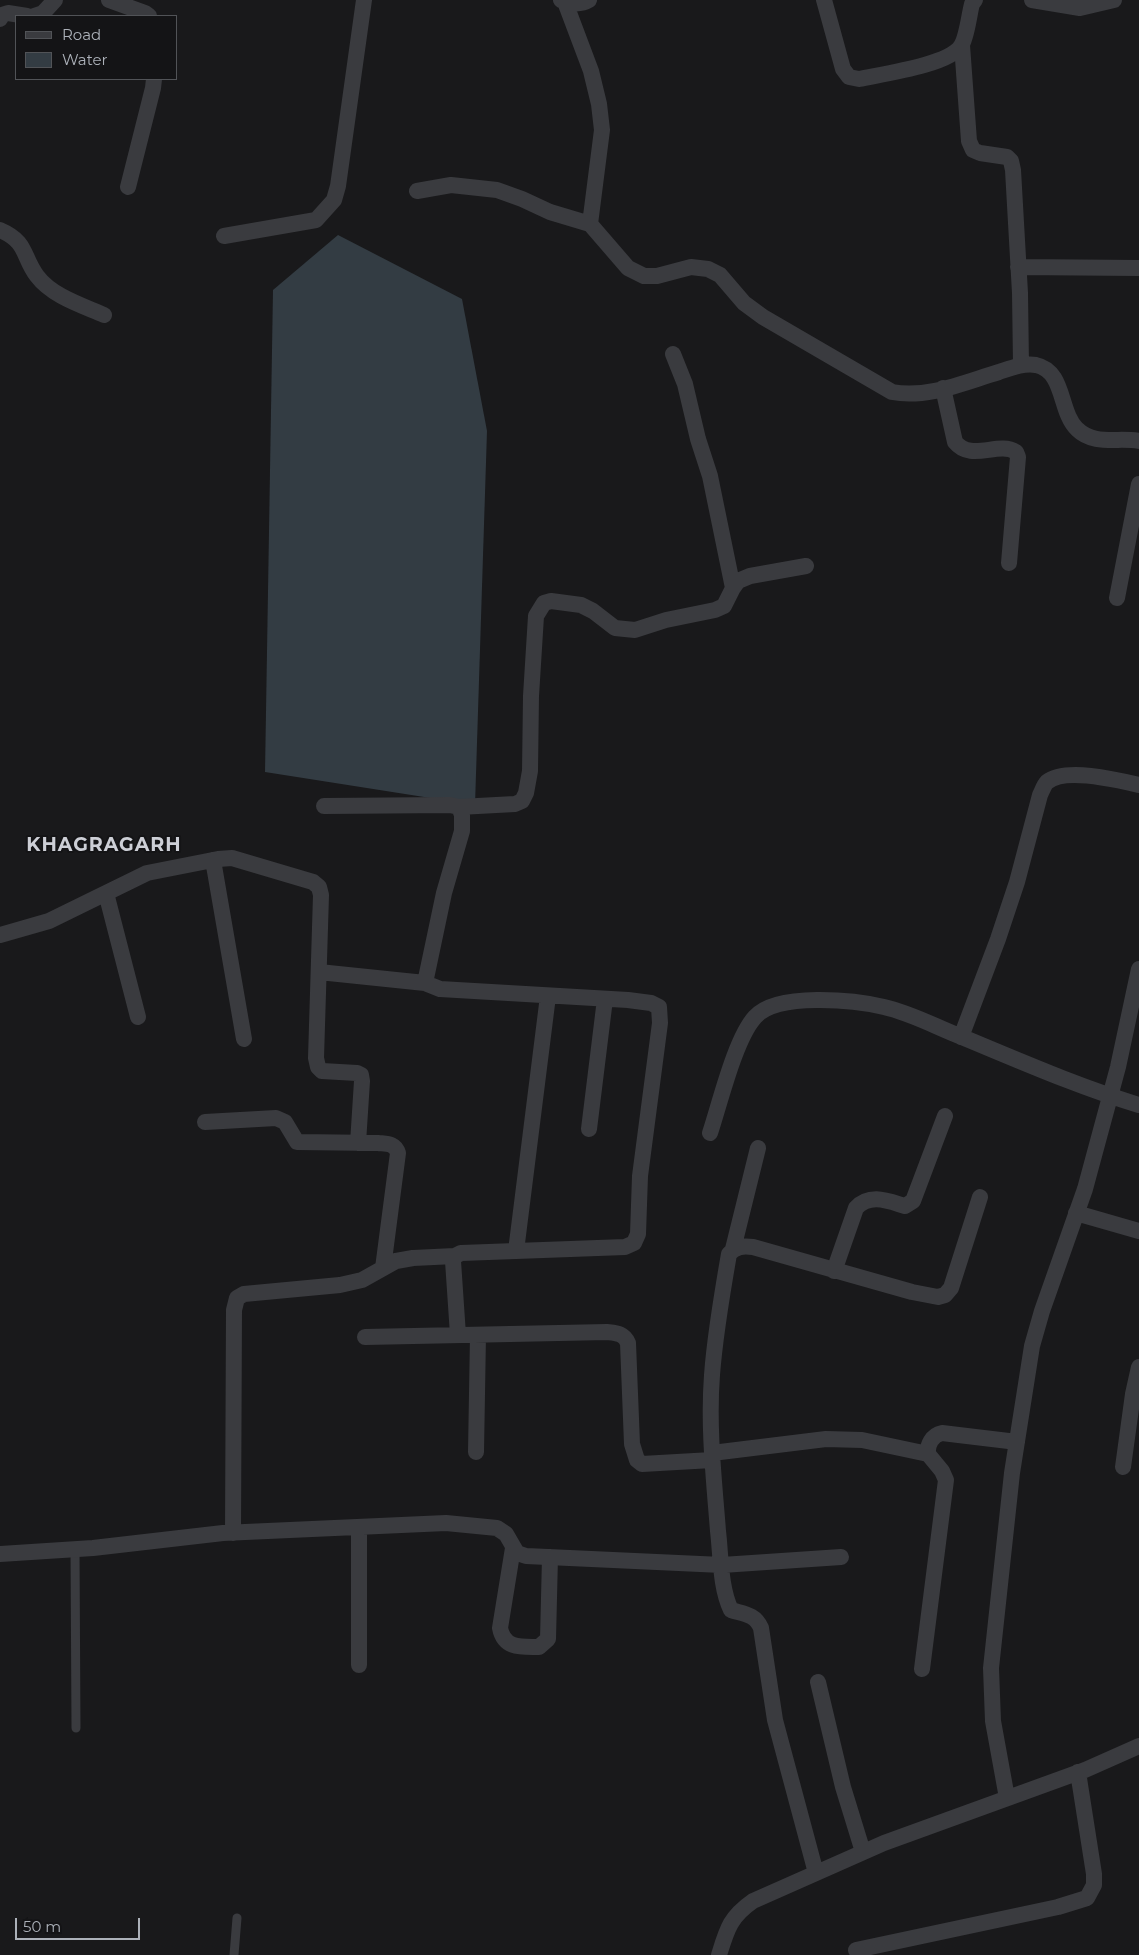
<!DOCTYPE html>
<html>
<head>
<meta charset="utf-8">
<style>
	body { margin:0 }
	#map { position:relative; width:1139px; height:1955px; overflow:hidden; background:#19191b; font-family:Montserrat,sans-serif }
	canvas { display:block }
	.legend { position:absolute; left:15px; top:15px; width:162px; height:65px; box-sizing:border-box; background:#141416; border:1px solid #515357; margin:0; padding:6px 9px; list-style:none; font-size:15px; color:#acb1b9 }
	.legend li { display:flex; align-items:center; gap:10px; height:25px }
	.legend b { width:25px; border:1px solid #515357 }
	.scale { position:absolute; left:15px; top:1918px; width:125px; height:22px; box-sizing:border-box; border:2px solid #acb1b9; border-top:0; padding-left:6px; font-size:15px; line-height:18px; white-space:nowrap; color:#acb1b9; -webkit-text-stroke:4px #141416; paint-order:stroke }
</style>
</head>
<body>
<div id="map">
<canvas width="1139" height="1955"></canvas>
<ul class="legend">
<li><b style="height:6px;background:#3a3b3f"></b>Road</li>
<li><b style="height:14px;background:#333c43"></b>Water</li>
</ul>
<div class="scale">50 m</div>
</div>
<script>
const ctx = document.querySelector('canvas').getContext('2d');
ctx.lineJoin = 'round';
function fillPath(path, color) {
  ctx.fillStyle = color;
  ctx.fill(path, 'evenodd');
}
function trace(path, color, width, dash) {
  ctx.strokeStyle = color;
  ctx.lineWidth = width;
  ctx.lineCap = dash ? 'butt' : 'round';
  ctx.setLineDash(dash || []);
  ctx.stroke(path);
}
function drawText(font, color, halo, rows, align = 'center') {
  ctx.font = font + ' Montserrat,sans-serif';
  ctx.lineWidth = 4;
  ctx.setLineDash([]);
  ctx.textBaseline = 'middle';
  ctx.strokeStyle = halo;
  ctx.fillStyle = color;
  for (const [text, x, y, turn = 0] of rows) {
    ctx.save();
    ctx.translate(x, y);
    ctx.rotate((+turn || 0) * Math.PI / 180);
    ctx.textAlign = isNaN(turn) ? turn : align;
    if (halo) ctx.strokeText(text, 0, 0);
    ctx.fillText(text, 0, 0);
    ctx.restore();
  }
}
const water = new Path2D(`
	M338,235L462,299L487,431L475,805L265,772L273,290Z`);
const service = new Path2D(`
	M75,1549L76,1728
	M234,1955L237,1918`);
const minor = new Path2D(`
	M109,0L145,13L149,16
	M561,0C569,4 581,5 589,0
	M824,0L843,69L849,77L859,79C882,74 949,65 961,46C967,37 969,15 972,4L975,0
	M1032,0L1080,8L1114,0
	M565,2L591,71L599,104L602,130L590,224
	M34,16L43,13L55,0
	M0,19L2,15L8,13L27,16
	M962,45L969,141L973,150L980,153L1007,157L1011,161L1013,170L1020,293L1021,365
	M128,187L153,88L154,79
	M417,191L451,185L497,190L522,199L550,212L590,224L628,268L644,276H657L691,267L708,269L720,275L744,303L763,317L892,392C927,399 965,382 999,372C1011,368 1023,363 1036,365C1065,371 1059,412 1077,429C1094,446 1119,437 1139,441
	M0,230C28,242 22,256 37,276C52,296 81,305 104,315
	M224,236L316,220L334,200L338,186L364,0
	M1018,267L1139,268
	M673,354L685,384L698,439L710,476L733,588
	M943,388L955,442C971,462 998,441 1016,452L1018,457L1009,563
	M1117,598L1139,484
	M324,806L450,805L459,807L462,815V831L444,893L425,983L440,989L628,1000L651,1003L659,1007L660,1023L640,1176L638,1234L634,1243L625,1247L461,1253L455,1256L453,1261L458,1335
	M459,807L515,804L522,801L526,793L530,771L531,696L536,616L544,603L551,601L581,605L593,611L615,628L635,630L666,620L715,610L724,606L733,588L738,581L750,576L806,566
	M213,860L244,1039
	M106,893L138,1017
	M0,935L49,921L147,873L218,859L232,858L313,882L319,887L321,895L316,1058L318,1067L322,1071L357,1073L361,1075L362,1081L358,1143
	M319,972L425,983
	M961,1037L998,939L1017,882L1040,795C1042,791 1044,785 1047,782C1065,767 1118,780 1139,785
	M205,1122L276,1118L285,1122L297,1142L378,1143C387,1144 395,1143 398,1153L383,1268
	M589,1129L605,999
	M710,1133C720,1103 735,1039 755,1017C777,992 855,1000 884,1007C911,1013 936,1027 962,1037C1020,1061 1079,1087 1139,1105
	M1076,1213L1139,1231
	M733,1249L758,1148
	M516,1251L548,996
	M834,1271L856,1208C870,1193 888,1201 905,1206L913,1201L945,1116
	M365,1337L607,1332C616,1333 624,1333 628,1343L632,1444L637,1460L642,1464L712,1460
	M476,1452L478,1335
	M712,1453L826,1439L862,1440L928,1454
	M1123,1467L1133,1394L1139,1367
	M359,1527V1665
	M233,1533L234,1310L237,1298L244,1294L340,1285L362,1280L396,1261L413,1258L455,1256
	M513,1548L500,1628C504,1649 521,1647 539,1647L548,1639L550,1557
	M0,1554L93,1548L223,1533L446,1523L497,1528L506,1534L517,1553L526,1556L722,1565L841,1557
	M922,1669L946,1480L942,1471L928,1454C927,1445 932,1435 942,1433L1017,1442
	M818,1682L843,1787L863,1852
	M1007,1798L993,1721L991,1668L1012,1473L1032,1346L1042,1311L1085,1189L1118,1067L1139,969
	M816,1873L775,1720L761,1628C755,1614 744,1614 731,1610C720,1587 721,1556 718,1531C714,1479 708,1427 712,1375C715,1334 722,1294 729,1254C736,1246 743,1246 753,1247L912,1292L938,1297L945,1295L951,1288L980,1197
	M856,1950L1058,1907L1087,1898L1094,1885V1874L1078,1772
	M719,1955C727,1929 730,1917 753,1901L884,1843L1085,1770L1139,1746`);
const districtNames = [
	["KHAGRAGARH",104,845]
];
fillPath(water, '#333c43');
trace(service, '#3a3b3f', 9);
trace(minor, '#3a3b3f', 16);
ctx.letterSpacing = '1px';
drawText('bold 19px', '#cdcfd6', '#141416', districtNames);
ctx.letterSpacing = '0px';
</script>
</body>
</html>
